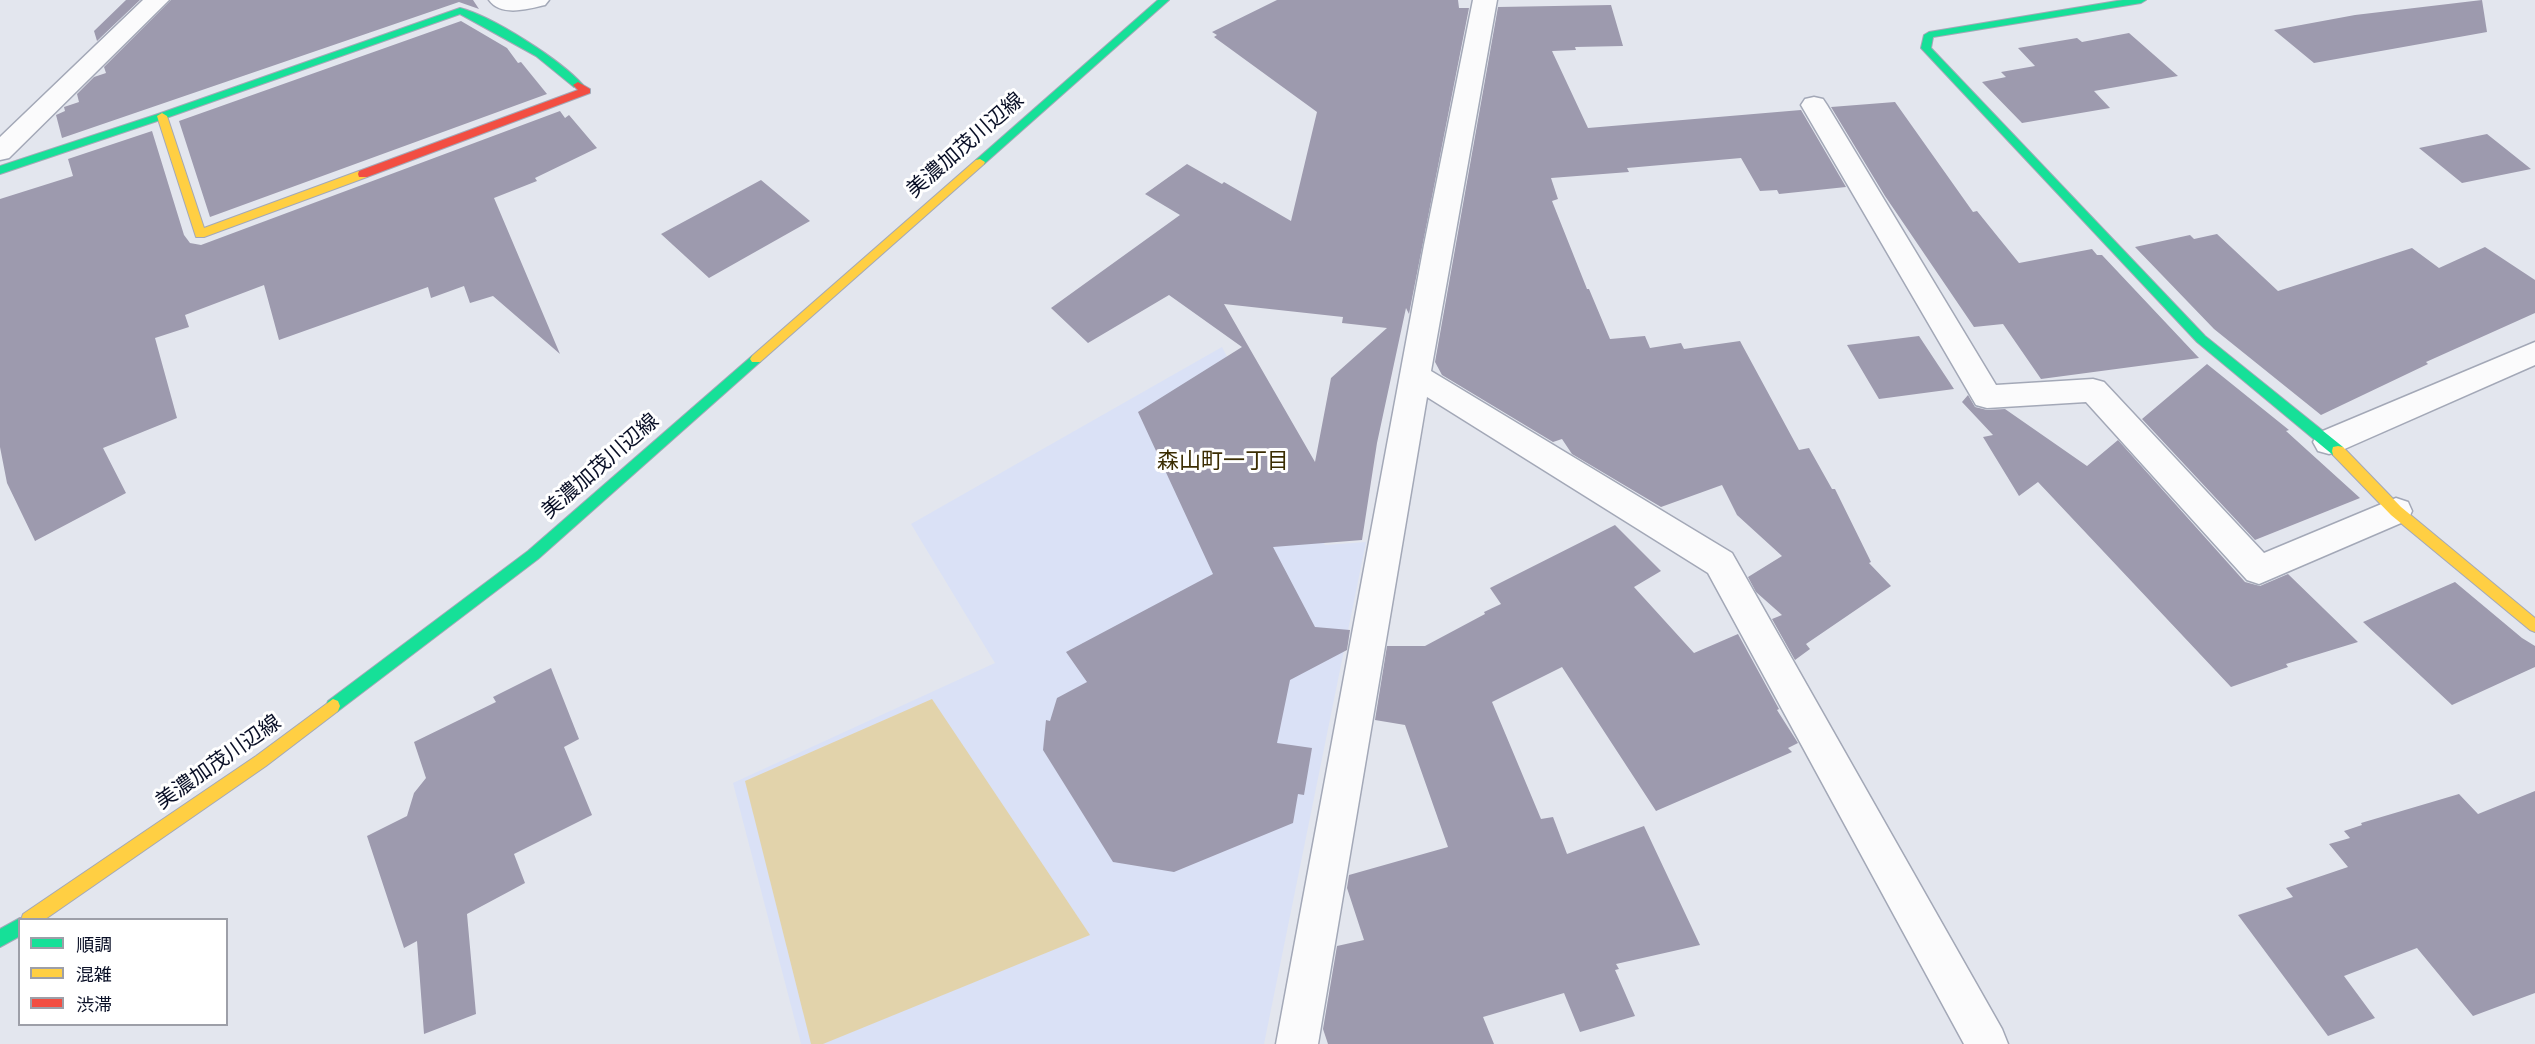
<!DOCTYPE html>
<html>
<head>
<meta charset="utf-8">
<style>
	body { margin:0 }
	#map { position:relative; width:2535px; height:1044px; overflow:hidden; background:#e3e6ee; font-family:"Roboto Condensed","Noto Sans JP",sans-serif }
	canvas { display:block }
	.legend { position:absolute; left:18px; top:918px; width:210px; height:108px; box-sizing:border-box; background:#fff; border:2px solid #9d9fa8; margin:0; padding:8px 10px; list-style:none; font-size:18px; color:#090f26 }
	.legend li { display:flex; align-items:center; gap:12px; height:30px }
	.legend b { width:30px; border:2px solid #9d9fa8 }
</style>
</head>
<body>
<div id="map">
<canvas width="2535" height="1044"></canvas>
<ul class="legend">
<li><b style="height:8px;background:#16e098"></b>順調</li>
<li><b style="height:8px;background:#ffcf43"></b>混雑</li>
<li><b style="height:8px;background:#f24e42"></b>渋滞</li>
</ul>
</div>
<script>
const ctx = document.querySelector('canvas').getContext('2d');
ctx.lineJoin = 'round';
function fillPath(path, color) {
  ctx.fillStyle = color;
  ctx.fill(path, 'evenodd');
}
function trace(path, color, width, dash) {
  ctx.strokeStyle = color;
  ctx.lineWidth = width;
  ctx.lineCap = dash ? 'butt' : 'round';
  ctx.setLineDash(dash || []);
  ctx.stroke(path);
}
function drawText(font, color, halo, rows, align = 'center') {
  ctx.font = font + ' "Roboto Condensed","Noto Sans JP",sans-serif';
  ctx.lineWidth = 6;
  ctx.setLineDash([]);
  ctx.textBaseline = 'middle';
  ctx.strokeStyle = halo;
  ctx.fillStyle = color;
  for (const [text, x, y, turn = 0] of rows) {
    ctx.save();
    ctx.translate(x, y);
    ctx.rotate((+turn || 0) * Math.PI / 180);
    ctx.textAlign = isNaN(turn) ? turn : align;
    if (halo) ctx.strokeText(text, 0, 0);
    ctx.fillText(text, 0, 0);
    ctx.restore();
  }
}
const built = new Path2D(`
	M1222,347L1325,545L1366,542L1264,1044H801L733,783L995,663L911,524Z`);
const green = new Path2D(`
	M932,699L1090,935L823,1044H811L745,781Z`);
const building = new Path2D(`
	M126,0H140L97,41L94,31Z
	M171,0H473L479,9L459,2L62,138L56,115L65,111L64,107L79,102L77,94L94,77L106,73L104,67Z
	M1277,0H1458L1459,8H1469L1409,314L1406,308L1377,443L1362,540L1273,547L1315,627L1350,630L1347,650L1290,680L1277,743L1312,748L1304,795L1298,794L1293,823L1174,872L1113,862L1043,750L1046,720L1050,721L1057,698L1087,682L1066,652L1213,574L1138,412L1242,347L1169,295L1088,343L1051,308L1180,215L1145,194L1187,164L1222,184L1224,182L1291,221L1317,112L1214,37L1217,35L1212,32ZM1224,304L1343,317L1342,323L1387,328L1331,378L1315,462Z
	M2482,0L2487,32L2314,63L2274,30L2355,15Z
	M1611,5L1623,46L1575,47L1576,50L1552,51L1588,128L1801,110L1846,187L1779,194L1777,190L1760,191L1741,158L1627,168L1629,172L1551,178L1558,199L1552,201L1587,289H1589L1610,339L1645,336L1650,348L1681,343L1684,349L1740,341L1799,450L1809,448L1832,489H1835L1871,562L1869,563L1891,586L1806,644L1810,649L1795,660L1772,619L1782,615L1756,592L1748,577L1782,556L1737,515L1722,485L1661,507L1572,454L1562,439L1553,442L1442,375L1435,362L1498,7Z
	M461,21L507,48L518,63L521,62L547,94L210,217L179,121Z
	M2129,33L2178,76L2094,91L2110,108L2022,123L1982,82L2006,77L2001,72L2035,66L2018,48L2077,38L2082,42Z
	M1895,102L1973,212L1977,211L2019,263L2092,249L2097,255H2102L2199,358L2041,379L2003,324L1974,327L1885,196L1831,107Z
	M560,111L565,118L569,115L597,148L535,178L537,181L494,198L560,354L493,296L470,303L464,286L431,298L428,287L279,340L264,285L185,315L189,327L155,338L177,418L103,448L126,493L35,541L7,483L0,447V199L73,176L68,159L152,131L184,235L190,243L201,245Z
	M2487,134L2531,169L2462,183L2419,148Z
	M761,180L810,221L709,278L661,234Z
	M2217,234L2278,291L2412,248L2439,268L2485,247L2535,280V313L2426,362L2428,364L2321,415L2214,329L2135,247L2190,235L2194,239Z
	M1919,336L1954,389L1879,399L1847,345Z
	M2207,364L2289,430L2286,431L2360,498L2255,540L2142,419Z
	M1968,395L1975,407L1987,410L2005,409L2087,466L2118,440L2245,582L2260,586L2288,574L2358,642L2286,664L2288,667L2231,687L2038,482L2019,496L1983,437L1993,435L1962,402Z
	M1615,525L1661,571L1634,587L1694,653L1738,634L1779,709L1777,710L1798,743L1788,748L1792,752L1656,811L1562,667L1492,702L1541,819L1553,817L1567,854L1644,826L1700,945L1616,964L1619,969L1615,970L1635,1016L1580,1032L1564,993L1483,1017L1494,1044H1328L1323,1029L1337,946L1364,940L1347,888L1349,875L1448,847L1405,725L1375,720L1387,646H1425L1485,614L1484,612L1501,604L1490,588Z
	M2455,582L2522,638L2535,646V667L2452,705L2363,622Z
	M551,668L579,739L564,747L592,815L514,854L525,883L467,914L476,1014L424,1034L417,941L404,948L367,836L407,816L414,793L426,778L414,742L496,702L493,697Z
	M2535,791V993L2473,1016L2417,948L2344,976L2375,1018L2328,1036L2238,915L2293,897L2286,888L2348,867L2329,844L2350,838L2344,831L2362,825L2361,823L2459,794L2478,814Z`);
const street = new Path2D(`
	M143,0H169L9,158L0,160V137Z
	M489,0H549L545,5C528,9 501,17 489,0Z
	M1473,0H1497L1431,371L1732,553L2002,1029L2008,1044H1964L1708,573L1427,397L1318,1044H1276L1424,245Z
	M1814,97L1823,99L1827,105L1996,385L2093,379L2104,382L2264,553L2396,498L2408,502L2412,511L2408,520L2259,584L2247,580L2086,402L1987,408L1976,405L1801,105L1805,99Z
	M2535,342V365L2340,451L2329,454L2318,451L2313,442L2318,433Z`);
const fast = new Path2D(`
	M1158,0H1169L984,164H976V160Z
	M2123,0H2146L2141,3L1933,37L1931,48L2205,336L2343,447L2344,451L2343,455H2333L2197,342L1921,48L1924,35L1929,32Z
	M460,8C492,16 561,60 583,85L582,87H574L536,56L460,14L166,118L0,174V166L158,114Z
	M756,355L762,359L760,362L538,559L338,711L333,713L328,711L326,706L328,701L528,551L752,356Z
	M20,918L24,920H20V936L0,947V929Z`);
const slow = new Path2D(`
	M162,113L167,116L204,228L359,171H367L368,174L367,177L204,237H196L157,116Z
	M980,159L985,162L984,164L760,362H752L750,359L752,356L976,160Z
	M2338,446L2343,447L2401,507L2535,618V632L2530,630L2391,515L2333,455L2332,451L2333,447Z
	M333,699L338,701L340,706L338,711L266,766L44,920H21L23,914L256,756Z`);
const jam = new Path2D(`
	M578,82L590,89V93L367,177H359L358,174L359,171L578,90L573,85Z`);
const streetNames = [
	["美濃加茂川辺線",966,146,-41],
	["美濃加茂川辺線",601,467,-41],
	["美濃加茂川辺線",219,763,-35]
];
const neighbourhoodNames = [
	["森山町一丁目",1223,462]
];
fillPath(built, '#dae1f6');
fillPath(green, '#e2d3ab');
fillPath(building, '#9d9aae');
trace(street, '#a3a8b7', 3);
trace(fast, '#a3a8b7', 2);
trace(slow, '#a3a8b7', 2);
trace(jam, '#a3a8b7', 2);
fillPath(street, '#fbfbfc');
fillPath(fast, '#16e098');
fillPath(slow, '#ffcf43');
fillPath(jam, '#f24e42');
drawText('21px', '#090f26', '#fff', streetNames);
drawText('22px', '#3b2d02', '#fff', neighbourhoodNames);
</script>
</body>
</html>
